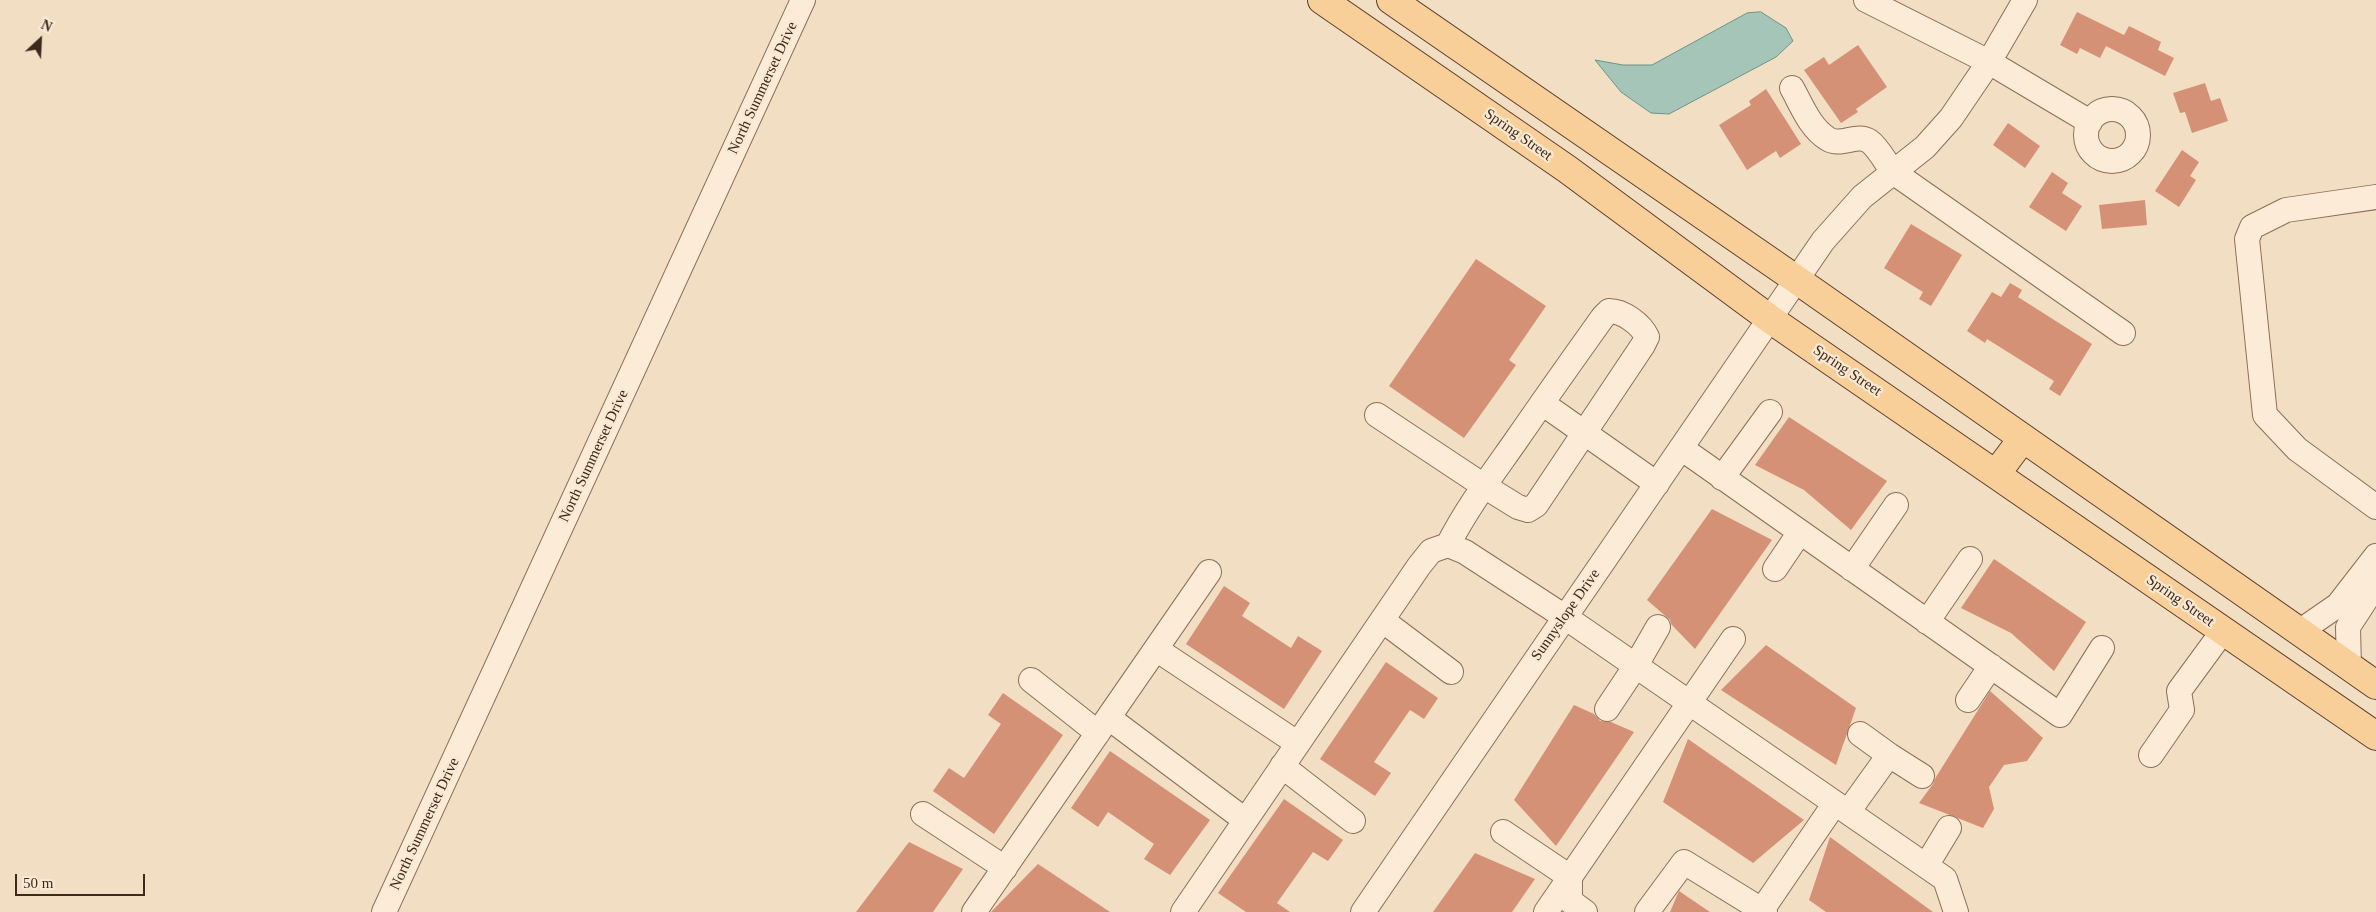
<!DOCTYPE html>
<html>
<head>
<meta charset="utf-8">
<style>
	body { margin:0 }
	#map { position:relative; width:2376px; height:912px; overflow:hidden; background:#f2dec3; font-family:"Times New Roman",serif }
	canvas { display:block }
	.north { position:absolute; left:15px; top:15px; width:50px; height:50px; -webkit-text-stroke:4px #f9e9d3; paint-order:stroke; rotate:25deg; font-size:14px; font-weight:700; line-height:20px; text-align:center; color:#3d291d }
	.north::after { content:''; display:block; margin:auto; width:18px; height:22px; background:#3d291d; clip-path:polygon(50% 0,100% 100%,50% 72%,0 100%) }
	.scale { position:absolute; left:15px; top:874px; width:130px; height:22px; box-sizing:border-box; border:2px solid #3d291d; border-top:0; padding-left:6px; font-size:15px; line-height:18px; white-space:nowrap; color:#3d291d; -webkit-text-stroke:4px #f9e9d3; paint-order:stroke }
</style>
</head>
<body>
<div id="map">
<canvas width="2376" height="912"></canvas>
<div class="north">N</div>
<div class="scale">50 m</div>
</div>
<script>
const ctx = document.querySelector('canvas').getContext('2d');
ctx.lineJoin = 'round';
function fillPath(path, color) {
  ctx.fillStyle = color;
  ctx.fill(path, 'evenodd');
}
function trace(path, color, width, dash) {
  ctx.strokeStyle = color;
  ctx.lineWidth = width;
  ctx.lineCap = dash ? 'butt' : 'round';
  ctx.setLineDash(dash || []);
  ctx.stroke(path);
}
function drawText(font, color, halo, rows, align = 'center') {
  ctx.font = font + ' "Times New Roman",serif';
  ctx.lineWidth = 4.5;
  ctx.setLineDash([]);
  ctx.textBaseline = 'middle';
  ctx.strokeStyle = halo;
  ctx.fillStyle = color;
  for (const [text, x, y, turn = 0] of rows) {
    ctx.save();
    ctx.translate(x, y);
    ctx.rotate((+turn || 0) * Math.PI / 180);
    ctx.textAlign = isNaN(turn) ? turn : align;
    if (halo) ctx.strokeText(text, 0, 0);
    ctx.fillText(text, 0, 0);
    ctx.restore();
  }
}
const water = new Path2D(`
	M1761,12L1786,28L1793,41L1776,57L1669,114L1651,113L1621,92L1595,60L1623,65H1652L1747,13Z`);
const building = new Path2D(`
	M2077,12L2124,35L2129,26L2161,42L2158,50L2174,58L2165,76L2106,46L2100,58L2080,48L2077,54L2060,45Z
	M1858,45L1887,87L1856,109L1858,112L1841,123L1804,70L1824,57L1829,65Z
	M2205,83L2211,101L2220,98L2228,121L2192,133L2185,112L2180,113L2173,93Z
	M1766,89L1801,144L1780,158L1776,151L1747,170L1719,125L1751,105L1749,101Z
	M2008,123L2040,146L2025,168L1993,145Z
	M2182,150L2199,162L2190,176L2196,180L2179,207L2155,191Z
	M2052,172L2068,183L2062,193L2082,206L2066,231L2029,207Z
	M2145,200L2147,225L2102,229L2099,205Z
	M1911,224L1962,255L1931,306L1919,299L1923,292L1884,268Z
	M1476,259L1546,306L1509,360L1516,365L1464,438L1389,386Z
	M2010,283L2022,290L2018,297L2092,344L2060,396L2049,389L2054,381L1987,339L1985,343L1967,331L1992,292L2001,297Z
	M1789,417L1887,481L1851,530L1804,490L1755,465Z
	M1712,509L1772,540L1695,649L1671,624L1670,620L1647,600Z
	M1994,559L2086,622L2054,671L2011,633L1961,608Z
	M1224,586L1250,603L1242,616L1291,648L1298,636L1322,651L1284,709L1186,644Z
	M1766,645L1856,708L1836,765L1721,690Z
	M1386,662L1438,698L1424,719L1410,710L1374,762L1391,773L1375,796L1320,759Z
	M1990,691L2043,738L2027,761L2004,765L1989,787L1994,809L1983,828L1919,803L1933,784L1936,777Z
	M1003,693L1063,735L994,834L933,791L949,768L964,778L1001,724L988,715Z
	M1574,705L1594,714L1600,721L1611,722L1634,732L1556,846L1514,800Z
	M1688,739L1804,820L1753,863L1663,802Z
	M1110,751L1210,820L1170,875L1144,859L1154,844L1108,812L1098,827L1071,808Z
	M1284,799L1343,840L1328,861L1313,852L1277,903L1290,912H1246L1218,893Z
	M1830,837L1933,912H1826L1809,900Z
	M909,842L963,869L933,912H856Z
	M1475,853L1535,879L1512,912H1433Z
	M1038,864L1110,912H991Z
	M1679,891L1710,912H1670Z`);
const minor = new Path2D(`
	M1866,0L1989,62L2090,122
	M1792,88C1802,106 1810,128 1828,139C1841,147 1857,133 1869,141C1878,147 1886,163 1893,172L2123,333
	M2086 135a26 26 0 1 1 52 0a26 26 0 1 1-52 0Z
	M2376,197L2286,210L2252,227L2247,239L2265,415L2297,449L2376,507
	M1542,403L1657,484
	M1377,415L1484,486L1518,507L1528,510L1536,505L1643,345L1647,337C1641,324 1623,311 1609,311L1603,317C1573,359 1544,400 1515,442C1491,476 1467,508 1448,545
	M1681,448L2060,715L2102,648
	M1722,478L1770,412
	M1775,569L1800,532
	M1852,569L1896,505
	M1382,620L1451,672
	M1927,622L1970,559
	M2299,632L2338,605L2376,556
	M1156,649L1297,743
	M2349,667L2348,627L2376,584
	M1031,680L1098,733
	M1968,700L1991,666
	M1607,709L1635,667L1658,627
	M1109,718L1245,820
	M1889,755L1922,776
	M2151,755L2182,710L2179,691L2223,631
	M1282,766L1353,821
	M1848,812L1889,755L1860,734
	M923,814L1005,868
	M1503,832L1570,877V901L1585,912
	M1926,866L1949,828
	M1762,910L1835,803
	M384,912L803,0
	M974,912L1209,572
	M1183,912L1419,566L1431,551L1448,545L1465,552L1565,617L1945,879L1956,912
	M1363,912L1823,241L1862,197L1925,147L1951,118L1989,62L2025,0
	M1546,912L1733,639
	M1647,912L1684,862L1765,912`);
const major = new Path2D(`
	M1322,0L1567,169L1770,319L2376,736
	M1391,0L1797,280L2376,685
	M1996,474L2023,438`);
const streetNames = [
	["North Summerset Drive",763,88,-65],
	["Spring Street",1518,135,35],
	["Spring Street",1847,371,34],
	["North Summerset Drive",594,456,-65],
	["Spring Street",2180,601,35],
	["Sunnyslope Drive",1566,615,-55],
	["North Summerset Drive",425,824,-65]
];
fillPath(water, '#a5c5b8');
trace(water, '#6b9485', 1);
fillPath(building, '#d49175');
trace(minor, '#8e6e58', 26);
trace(major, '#5c3d2c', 30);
trace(minor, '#fcecd7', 24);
trace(major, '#f8cf98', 28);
drawText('15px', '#3d291d', '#f9e9d3', streetNames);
</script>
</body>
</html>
